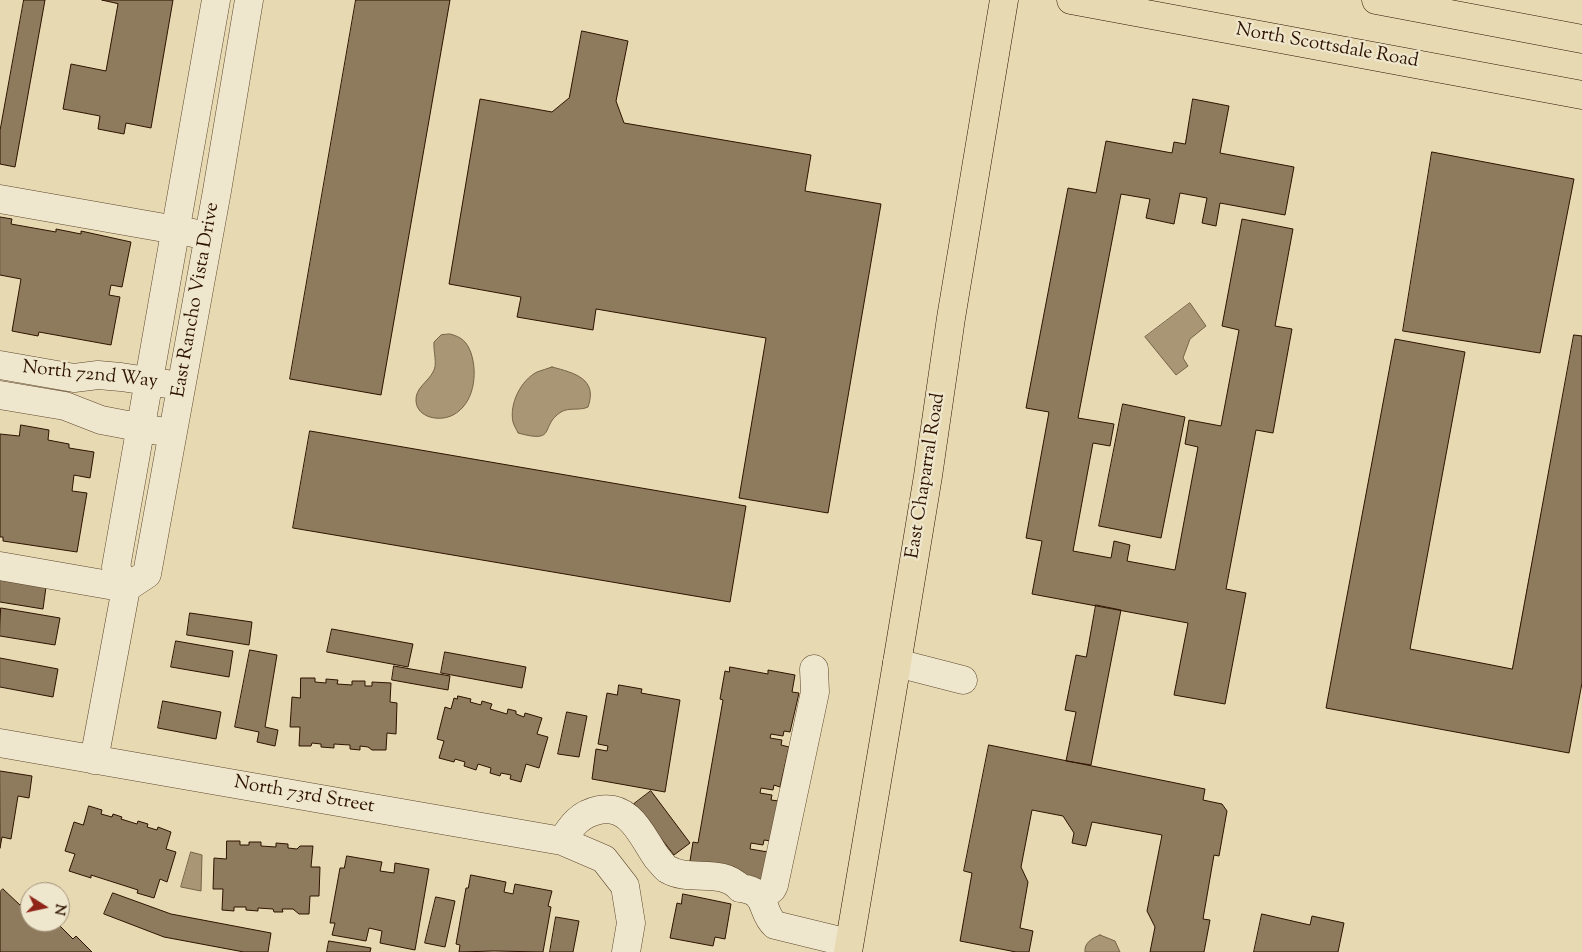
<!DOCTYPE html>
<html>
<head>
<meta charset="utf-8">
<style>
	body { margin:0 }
	#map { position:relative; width:1582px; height:952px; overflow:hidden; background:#e7dab2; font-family:"Sorts Mill Goudy",serif }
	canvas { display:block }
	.north { position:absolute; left:20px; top:882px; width:50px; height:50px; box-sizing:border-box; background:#efe7cd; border:1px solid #a2927b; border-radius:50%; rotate:100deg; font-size:14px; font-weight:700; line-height:20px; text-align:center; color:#2e1300 }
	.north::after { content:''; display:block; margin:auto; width:18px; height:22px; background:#8f2418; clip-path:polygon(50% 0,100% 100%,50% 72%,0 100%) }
</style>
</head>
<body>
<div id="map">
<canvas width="1582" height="952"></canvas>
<div class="north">N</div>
</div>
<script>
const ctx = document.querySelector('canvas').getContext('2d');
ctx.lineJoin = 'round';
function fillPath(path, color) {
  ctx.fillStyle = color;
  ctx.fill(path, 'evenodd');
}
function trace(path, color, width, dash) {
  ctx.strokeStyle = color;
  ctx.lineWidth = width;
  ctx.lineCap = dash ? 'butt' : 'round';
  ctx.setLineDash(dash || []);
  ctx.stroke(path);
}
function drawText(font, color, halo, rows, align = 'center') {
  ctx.font = font + ' "Sorts Mill Goudy",serif';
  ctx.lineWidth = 4.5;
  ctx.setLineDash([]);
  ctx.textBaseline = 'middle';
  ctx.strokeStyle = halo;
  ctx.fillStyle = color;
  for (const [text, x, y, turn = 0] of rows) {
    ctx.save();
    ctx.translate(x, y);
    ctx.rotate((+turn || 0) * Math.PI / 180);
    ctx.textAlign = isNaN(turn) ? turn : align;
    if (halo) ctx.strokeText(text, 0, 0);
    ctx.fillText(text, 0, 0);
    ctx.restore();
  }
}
const water = new Path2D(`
	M1190,303L1206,326L1190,339L1183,358L1188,366L1176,375L1145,337Z
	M450,334C462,337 467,342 471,353C478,374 474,404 453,415C440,422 417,418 416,401C415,388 428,382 433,372C438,365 433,351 434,342L441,335Z
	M552,367C575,373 598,379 588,407C580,411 569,407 561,412C539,426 558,444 518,433C517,430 514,426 513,422C509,404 521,380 537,372C542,370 547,369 552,367Z
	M191,852L202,855L201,891L181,887Z
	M1100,935L1115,941L1120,952H1085C1084,943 1092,938 1100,935Z`);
const building = new Path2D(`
	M24,0H45L15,167L0,164V131Z
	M102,0H173L151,128L126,123L124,134L98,129L100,116L63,109L71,64L106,71L118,4Z
	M356,0H450L381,395L290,379Z
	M582,31L628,41L616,101L624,123L811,155L805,191L881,204L828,513L739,498L766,338L596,309L593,330L517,317L521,297L449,284L480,99L552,112L569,98Z
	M1193,99L1229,106L1220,153L1294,167L1285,215L1220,203L1216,226L1202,223L1207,198L1180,193L1174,224L1146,218L1150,199L1121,194L1078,418L1114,424L1110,446L1093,443L1073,551L1111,558L1114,541L1130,545L1127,561L1175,570L1198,447L1185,444L1189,420L1221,426L1239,330L1222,326L1242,219L1293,229L1275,326L1292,329L1273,433L1256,430L1226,589L1246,593L1225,704L1174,695L1188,623L1032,594L1042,541L1026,538L1049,412L1026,408L1068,188L1096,193L1106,141L1172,153L1174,142L1185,144Z
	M1432,152L1574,179L1540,353L1403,331Z
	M0,217L12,219L11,224L56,232V229L81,234V231L131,242L122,287L111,285L109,295L120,297L111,345L39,332L38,336L12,331L21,279L0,275Z
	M1574,335L1582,336V683L1569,753L1326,708L1395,339L1465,352L1410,649L1512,669Z
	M1123,404L1185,417L1161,538L1099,526Z
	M21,425L49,430L48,440L69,444V448L94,452L90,478L74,475L72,491L87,493L77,552L3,541V537H0V434L19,436Z
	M310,431L746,506L730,602L293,528Z
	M0,580L46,587L43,609L0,602Z
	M1096,605L1121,610L1091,765L1066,761L1076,712L1065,710L1076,655L1086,657Z
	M1,608L60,618L55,645L0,636Z
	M190,613L252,622L249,645L187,635Z
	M332,629L413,644L408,667L327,652Z
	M176,641L233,651L229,677L171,667Z
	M250,650L277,655L265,727L278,730L275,746L257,742L259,732L235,727Z
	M445,652L526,667L522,688L441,673Z
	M0,658L58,669L53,697L0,687Z
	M394,666L450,676L448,690L392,680Z
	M730,667L768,674V670L795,675L792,692L799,693L790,732L784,731L783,736L771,734L770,738L782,740L781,745L789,747L780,787L774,785L773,790L761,788L760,793L772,795L771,800L779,801L771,841L764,840L763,845L751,843L750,849L768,852L761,883L689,867L693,842L698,843L723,700L720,699L725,671L729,672Z
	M301,678H315V682L326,683V679L338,680L337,684L352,685V681H365V686H372V682L391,683L390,702L397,703L396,734L387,733L386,750H372L368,747L360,746V750L350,749V745L334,744V748L321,747V744L312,743L311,746H299L300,727H290L292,697L300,698Z
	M619,685L642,689L641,693L680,700L665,792L592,779L596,749L607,751L608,746L598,744L607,693L617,695Z
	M458,696L471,699L470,702L481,705L482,701L492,704L490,709L507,714L508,709L516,711V714L524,717L525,713L542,718L537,734L548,737L539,768L526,764L521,782L510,779L511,775L501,773L500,776L490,773L491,768L478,764L476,770L464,766L465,762L455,759L454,762L439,758L444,741L437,739L445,707L451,709L454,698L457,699Z
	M163,701L221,712L216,739L158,728Z
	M567,712L587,716L579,757L558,754Z
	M989,745L1205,789L1203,800L1222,804L1227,811L1219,856L1214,855L1203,919L1210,920L1204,952H1150L1155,927L1147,911L1162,835L1092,822L1086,846L1072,843L1074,833L1063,816L1032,810L1021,867L1028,882L1020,928L1033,931L1029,952H1016L960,941L972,873L964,871Z
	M0,771L32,776L29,798L18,796L11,839L2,837L0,848Z
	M651,791L690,843L674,855L634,804Z
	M89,806L102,810L101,814L112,817L113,814L122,817L121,819L137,824L138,821L148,824L147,827L157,830L158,827L171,832L166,849L176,852L167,882L160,879L154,898L137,893L138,890L91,875V878L69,871L75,854L65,851L74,822L83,825Z
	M227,841H240V845H249V842H261V846L276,847V843L288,844V848L297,849L300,846H313L311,867H320L319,896H310L309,914H299L293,909H282L283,912H274L273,909L258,908V911L246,910V907H234V911L222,910L223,889H213L214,858L226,859Z
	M347,856L382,862L380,871L394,873L395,863L429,869L415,950L380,943L382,931L369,928L366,941L332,935L335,923H330L340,868H344Z
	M471,875L506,882L504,892L513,894L515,884L552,891L548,906L551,907L543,952L494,951L459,952L460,945L456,944L466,888H468Z
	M3,889L20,905L24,901L30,907V922H50L56,928L59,925L73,939L76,936L92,952H0V892Z
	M113,893L171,914L271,933L268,952H244L164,937L104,914Z
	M683,894L731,904L725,939L715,937L713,946L670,938L677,903L681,904Z
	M436,897L455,901L445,947L425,943Z
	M1262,914L1310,925L1312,916L1344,923L1338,952H1254Z
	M556,917L579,921L573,952H550Z
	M329,941L371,948L370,952H327Z`);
const minor = new Path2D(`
	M0,199L193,233
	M0,365L74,378L98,375L121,377L167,384
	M0,395L65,406L101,420L159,431
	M0,566L126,588
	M126,588L147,574L217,191L249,0
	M897,663L963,680
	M0,743L562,841L604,859L625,886L631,923L626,952
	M94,760L126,588L116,567L216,0
	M562,841C572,825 580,814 599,810C631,804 642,837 657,858C660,861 664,867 667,869C690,883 721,867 740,888
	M746,889C768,894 761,913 775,925L849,943
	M760,898L772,889L774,885L815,692L814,669`);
const major = new Path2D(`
	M1071,0L1582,95
	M1376,0L1582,39
	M848,952L897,663L928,476L951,318L1004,0`);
const streetNames = [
	["North Scottsdale Road",1327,47,10],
	["East Rancho Vista Drive",197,300,-80],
	["North 72nd Way",90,376,6],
	["East Chaparral Road",927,476,-81],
	["North 73rd Street",304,796,10]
];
fillPath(water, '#a89675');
trace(water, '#776246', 1);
fillPath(building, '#8e7a5d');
trace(building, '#2e1300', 1);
trace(minor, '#5c452c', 29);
trace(major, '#2e1300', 29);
trace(minor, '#efe7cd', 28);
trace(major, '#e7dab2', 28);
drawText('19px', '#2e1300', '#efe7cd', streetNames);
</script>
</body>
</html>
